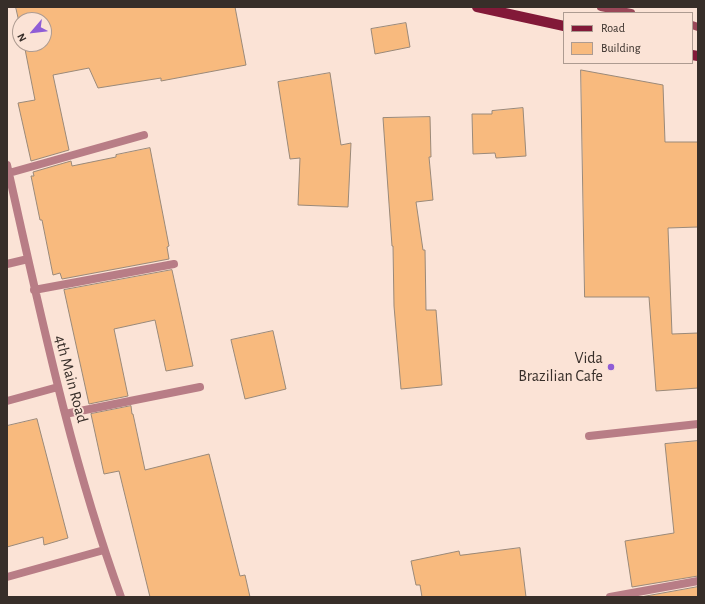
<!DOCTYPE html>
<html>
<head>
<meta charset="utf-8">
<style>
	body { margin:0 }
	#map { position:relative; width:705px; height:604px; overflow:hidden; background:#fbe3d6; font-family:"Alegreya Sans",sans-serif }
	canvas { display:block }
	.frame { position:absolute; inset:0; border:8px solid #372e29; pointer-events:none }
	.legend { position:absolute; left:563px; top:12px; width:130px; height:52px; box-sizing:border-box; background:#fbe3d6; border:1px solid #ad9b91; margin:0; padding:5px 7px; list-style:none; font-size:12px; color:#372e29 }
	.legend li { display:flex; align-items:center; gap:8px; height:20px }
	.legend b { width:20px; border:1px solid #ad9b91 }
	.north { position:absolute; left:12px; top:12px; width:40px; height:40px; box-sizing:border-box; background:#fbe3d6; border:1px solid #ad9b91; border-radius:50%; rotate:242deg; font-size:11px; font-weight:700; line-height:16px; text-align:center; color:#372e29 }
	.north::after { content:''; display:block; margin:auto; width:14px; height:18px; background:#8f5dd6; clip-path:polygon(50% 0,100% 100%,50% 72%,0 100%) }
</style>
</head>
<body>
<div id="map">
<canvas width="705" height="604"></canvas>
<div class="frame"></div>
<ul class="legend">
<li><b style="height:5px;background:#821938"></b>Road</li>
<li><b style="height:11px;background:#f8ba7e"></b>Building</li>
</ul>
<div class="north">N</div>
</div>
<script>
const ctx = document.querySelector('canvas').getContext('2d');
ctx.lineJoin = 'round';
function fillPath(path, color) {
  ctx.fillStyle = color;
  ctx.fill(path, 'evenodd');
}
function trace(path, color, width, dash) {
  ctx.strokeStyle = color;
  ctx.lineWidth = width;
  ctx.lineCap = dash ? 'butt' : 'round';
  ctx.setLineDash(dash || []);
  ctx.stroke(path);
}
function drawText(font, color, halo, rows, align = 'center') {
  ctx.font = font + ' "Alegreya Sans",sans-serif';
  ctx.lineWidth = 3.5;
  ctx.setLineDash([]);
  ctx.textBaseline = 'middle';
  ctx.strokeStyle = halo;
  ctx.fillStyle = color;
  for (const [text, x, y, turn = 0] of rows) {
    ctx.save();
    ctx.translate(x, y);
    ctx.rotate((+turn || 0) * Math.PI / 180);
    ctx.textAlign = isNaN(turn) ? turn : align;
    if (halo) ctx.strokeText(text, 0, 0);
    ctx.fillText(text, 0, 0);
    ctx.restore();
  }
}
const building = new Path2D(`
	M16,7H235L246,65L161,81V78L98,88L89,68L53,75L69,150L31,161L18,103L35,100L24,44H44V20H20V26Z
	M406,23L410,47L375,54L371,29Z
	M581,70L663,85L665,142H698V227L668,228L672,334L698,333V388L656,391L649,297H585Z
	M330,73L341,145L351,143L348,207L298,205L300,158L290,159L278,82Z
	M523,108L526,156L496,158L495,153L473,154L472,114H492V111Z
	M430,117L431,157H429L433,200L416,202L423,250H425L426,310H436L442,385L401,389L394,306L393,246H392L383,118Z
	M150,148L169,246L167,247L169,259L62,279L60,273L53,275L42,220H40L31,176H34L33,172L71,161L72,166L116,157V155Z
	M172,270L193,366L166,371L155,320L114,329L128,396L89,404L64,290Z
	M273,331L286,389L245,399L231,340Z
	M131,406L132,414H133L145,470L209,454L240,576L245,575L250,597H150L119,471L104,474L91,414Z
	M37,419L68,538L44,545L43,537L7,547V426Z
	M698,441V576L632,587L625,541L674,533L665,444Z
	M520,548L526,597H422L420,585H416L411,561L459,551L460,555Z
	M698,587V597H641Z`);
const street = new Path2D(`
	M7,165C40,311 70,457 121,597
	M9,173L144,135
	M7,264L28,259
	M34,290L174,264
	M7,401L58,387
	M65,414L200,387
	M589,436L698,424
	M7,577L104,550
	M610,597L698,581`);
const secondary = new Path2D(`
	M601,7L631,13
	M692,25L698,27`);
const primary = new Path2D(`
	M477,7L564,26
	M692,55L698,56`);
const markers = [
	[611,367,4,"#8f5dd6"]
];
const poiNames = [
	["Vida",603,358],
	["Brazilian Cafe",603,376]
];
const streetNames = [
	["4th Main Road",71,379,75]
];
fillPath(building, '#f8ba7e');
trace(building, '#9a8979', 1);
trace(street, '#b87d86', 8);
trace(secondary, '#9a4758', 8);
trace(primary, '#821938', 10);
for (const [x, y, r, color] of markers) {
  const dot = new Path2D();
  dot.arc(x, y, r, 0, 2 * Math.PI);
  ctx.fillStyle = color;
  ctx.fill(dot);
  trace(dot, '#fbe3d6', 1.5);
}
drawText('16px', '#372e29', '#fbe3d6', poiNames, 'right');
drawText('16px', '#372e29', '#fbe3d6', streetNames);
</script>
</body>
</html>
